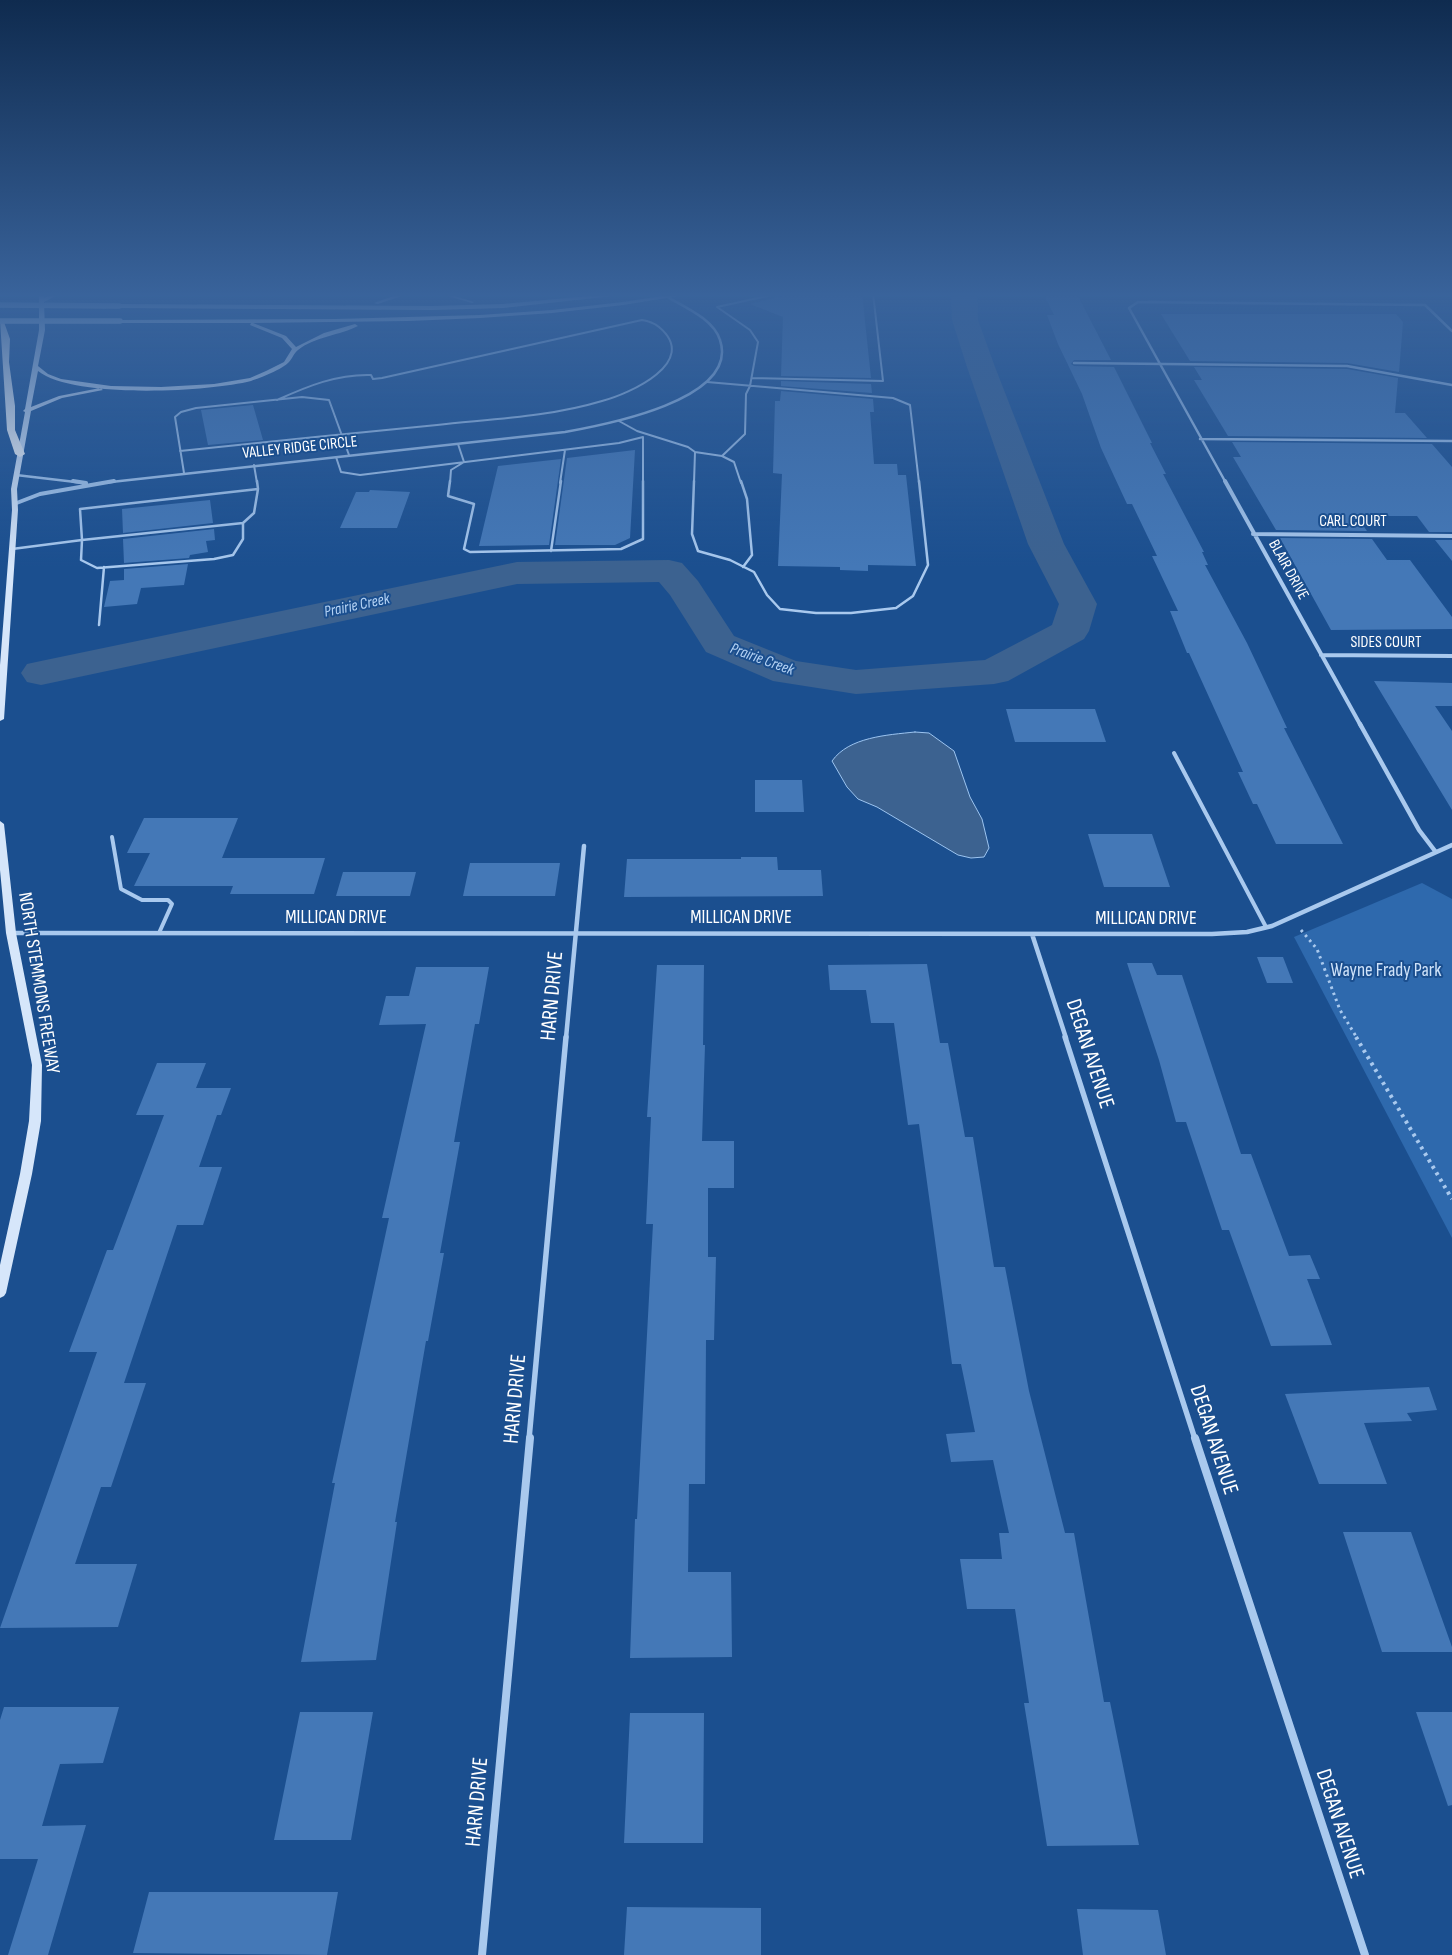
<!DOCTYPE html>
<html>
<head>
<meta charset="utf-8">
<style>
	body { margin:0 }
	canvas { display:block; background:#1b4f8f }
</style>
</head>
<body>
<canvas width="1452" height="1955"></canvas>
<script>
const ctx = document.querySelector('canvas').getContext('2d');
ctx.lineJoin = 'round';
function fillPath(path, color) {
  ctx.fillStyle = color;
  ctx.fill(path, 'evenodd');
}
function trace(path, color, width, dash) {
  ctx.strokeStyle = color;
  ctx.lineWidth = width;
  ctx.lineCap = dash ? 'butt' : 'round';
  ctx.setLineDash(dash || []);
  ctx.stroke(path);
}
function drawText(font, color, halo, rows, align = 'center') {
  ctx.font = font + ' "Sofia Sans Condensed",sans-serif';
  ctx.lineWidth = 4;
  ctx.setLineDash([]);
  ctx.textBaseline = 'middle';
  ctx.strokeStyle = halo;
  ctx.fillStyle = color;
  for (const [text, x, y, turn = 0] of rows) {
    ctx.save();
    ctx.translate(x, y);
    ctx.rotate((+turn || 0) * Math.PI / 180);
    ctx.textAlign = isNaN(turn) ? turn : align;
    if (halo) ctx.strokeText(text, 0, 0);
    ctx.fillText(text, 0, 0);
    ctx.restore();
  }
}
const green = new Path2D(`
	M1422,883L1452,899V1238L1294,937Z`);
const water = new Path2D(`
	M915,732L929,733L954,751L970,797L982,819L989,848L984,857L971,858L958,855L877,807L858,799L847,787L832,761C849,737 887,735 915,732Z`);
const river = new Path2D(`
	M951,293H977L978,320L995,367L1064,544L1097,604L1089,631L1084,639L1008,681L994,684L856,694L773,681L706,652L670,595L659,582L517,584L41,685L27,682L21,673L27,664L41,661L517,562L669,560L682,563L698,581L734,636L796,661L856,670L985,660L1052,625L1059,604L1028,544L967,367L952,320Z`);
const building = new Path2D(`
	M795,293H862L871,378L781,376L783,317L750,304Z
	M1044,294H1077L1111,360H1074L1071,364L1074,366L1114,367L1152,443H1150L1166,474H1163L1204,552H1202L1208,565H1205L1247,643L1287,728H1284L1343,844H1276L1257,804H1253L1238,772H1243L1189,653H1187L1170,611H1178L1152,556H1157L1132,504H1127L1101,448L1082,394L1058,344L1047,315H1054Z
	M1161,314H1396L1403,322L1399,372L1347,363L1190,361Z
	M1194,367L1347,369L1398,378L1395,413H1405L1427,438L1228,436L1194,380H1202Z
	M781,381L871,384L872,393L781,386Z
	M781,391L873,399L874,412H870L874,464H897L898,475H906L916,566L868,565V571L840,570V567L778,566L782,474L773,473L775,401H780Z
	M253,405L263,440L208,445L201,410Z
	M1232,442L1432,444L1452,467V532H1429L1417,516H1356L1367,531L1276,530L1233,457H1241Z
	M635,450L630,538L615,545H555L567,458Z
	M561,459L549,545L479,546L498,466Z
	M370,490L410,492L397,528H340L356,492H369Z
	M210,500L213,523L123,533L122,509Z
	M214,529L215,540L206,541L208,552L190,555L189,558L124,563L123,539Z
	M1280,538L1372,539L1387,560H1410L1452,617V629L1331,630Z
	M1435,540H1452V561Z
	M188,564L184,585L141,588L137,604L104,607L110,581L124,580V569Z
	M1374,681L1452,683V706H1435L1452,731V810Z
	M1006,709H1095L1106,742H1015Z
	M755,780H802L804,812H755Z
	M144,818H238L222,858H325L314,894H230L233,886H134L150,853H127Z
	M1088,834H1152L1170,887H1104Z
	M741,857H777L778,870H821L823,896L624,897L627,859H741Z
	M470,863H560L555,896H463Z
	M343,872H416L410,896H336Z
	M1257,957H1283L1293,983H1267Z
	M1127,963H1152L1157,975H1182L1241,1154H1251L1289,1256L1310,1255L1320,1279H1307L1332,1345L1271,1346L1229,1230H1222L1186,1122H1176L1159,1060Z
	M927,964L940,1043H948L965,1137H973L994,1267H1005L1029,1391L1065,1533H1074L1104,1702H1110L1139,1845L1047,1846L1024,1703H1029L1015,1609H967L960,1559H1002L999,1533H1009L993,1460L951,1462L946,1434L975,1432L961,1364H952L919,1124L908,1125L894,1023H871L866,990H830L828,965Z
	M657,965H704L703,1045H705L702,1141H734V1188H708V1257H716L714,1340H706L705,1484H689L688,1572H731L732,1657L630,1658L635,1519H637L653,1224H646L651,1117H647Z
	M416,967H489L479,1024H475L454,1142H460L440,1253H444L428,1341H426L395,1522H397L376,1660L301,1662L335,1483H332L389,1218H382L426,1024L379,1025L386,996H409Z
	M157,1063H206L196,1088H231L221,1115H217L199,1167H222L203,1225H177L124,1383H146L111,1487H101L75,1564H137L118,1627L0,1628L97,1352H69L107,1250H113L164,1115H136Z
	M1429,1387L1437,1410L1407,1413L1412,1421L1364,1423L1387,1484H1319L1285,1394Z
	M1343,1532H1411L1452,1647V1652H1382Z
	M4,1707H119L103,1763L60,1764L42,1826L86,1825L48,1955H8L38,1859H0V1720Z
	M300,1712H373L351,1840H274Z
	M1416,1712H1452V1805L1448,1806Z
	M630,1713H704L703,1843H624Z
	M149,1892H338L327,1955L133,1953Z
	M627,1907L761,1908V1955H624Z
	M1077,1909L1158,1910L1166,1955H1083Z`);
const pathFar1 = new Path2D(`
	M1301,930L1317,949L1340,1010L1357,1038`);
const path = new Path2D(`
	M1356,1037L1452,1199`);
const serviceFar2 = new Path2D(`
	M752,378L883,381L873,293
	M707,382L893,398L910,405L919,483
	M619,421L637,431L688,447L695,452L694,483
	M643,437V483
	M180,451C266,442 351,433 437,425C492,419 549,417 602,401C629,394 701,362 659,327C654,323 649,321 642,320L382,378L373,379L371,375C337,374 308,386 277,400
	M695,452L722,456
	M336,457L341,472L360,475L619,443L643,437
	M254,465L257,483
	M184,473L175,417L181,412L196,408L302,397L329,400L349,455
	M450,483L451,470L464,462L458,444
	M560,483L565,450
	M741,483L734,462L722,456L745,434L746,394L750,386L758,342L750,330L717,307L781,293`);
const serviceFar1 = new Path2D(`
	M450,481L448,496L474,504L464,549L470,552L621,549L643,539V481
	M694,481L692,534L698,551L730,560L754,572L767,595L780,609L816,613H851L896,608L913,596L928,565L919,481
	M741,481L747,499L752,555L743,567
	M243,523V539L233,555L214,559L97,568L81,560L82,540Z
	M243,523L254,513L258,489
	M12,549L82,540L80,509L258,489L257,481
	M551,551L561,481
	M99,625L104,567`);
const service = new Path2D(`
	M1174,753L1266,927
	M112,837L121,889L142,900H168L172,904L159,933`);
const minorFar4 = new Path2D(`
	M1074,363L1347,366L1452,385
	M1200,439L1452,441
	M16,475L84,483
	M102,483L565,432C604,425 740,400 720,340C713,317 679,305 661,293
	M1226,483L1129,308L1138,302L1425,305L1452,331`);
const minorFar3 = new Path2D(`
	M73,481L86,483
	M1225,481L1361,726
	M14,504L40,494L114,481
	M1253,534L1452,536
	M1321,655L1452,656`);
const minorFar2 = new Path2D(`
	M1360,724L1419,830L1435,851
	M11,933L1212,934L1247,932L1272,926L1452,845
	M1032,934L1066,1038
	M566,1038L584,846`);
const minorFar1 = new Path2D(`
	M1065,1037L1195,1439
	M529,1439L566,1037`);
const minor = new Path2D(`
	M1195,1438L1365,1955
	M482,1955L530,1438`);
const secondary = new Path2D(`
	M39,293H43L44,298L55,293H61L44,302L45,330L38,366L48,374L61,379L111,386L161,387L214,384L250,378L266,371L284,362L292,349L282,338L250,325L251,323H120L118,320L336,319L480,315L552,310L623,302L683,293H697L623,305L552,313L480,318L408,321L253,323L286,336L296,347L324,333L355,324L358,326C341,335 314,337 298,350C294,353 292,359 289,362C283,369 260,378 251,381C208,392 73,399 38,371L31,407L59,396L100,388L103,390L62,398L31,411L17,489L18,510L4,719L0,721V665L12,510L11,489L25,412L23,411L25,409L39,330Z
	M402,293H410L378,304L374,303Z
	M437,293H445L474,302L472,303Z
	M620,293H640L503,308L432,310L119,308L116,306L119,304L432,306L503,304Z
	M0,821L4,824L16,933L42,1065L41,1121L32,1174L6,1293L4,1296L0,1298V1265L20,1174L29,1121L32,1065L6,933L0,870Z`);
const motorway = new Path2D(`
	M0,320L4,322L10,339L9,362L15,406V430L25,454L20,457L15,454L7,430Z`);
const secondaryBridge = new Path2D(`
	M0,305L119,306
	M0,321H120`);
const farStreetnames = [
	["VALLEY RIDGE CIRCLE",300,448,-6],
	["CARL COURT",1353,522],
	["BLAIR DRIVE",1288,570,61],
	["SIDES COURT",1386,643]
];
const farWaternames = [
	["Prairie Creek",357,606,-12],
	["Prairie Creek",762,660,20]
];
const streetNames = [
	["MILLICAN DRIVE",336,918],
	["MILLICAN DRIVE",741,918],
	["MILLICAN DRIVE",1146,919],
	["NORTH STEMMONS FREEWAY",38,983,81]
];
const parkNames = [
	["Wayne Frady Park",1386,971]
];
const nearStreetnames = [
	["HARN DRIVE",553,996,-85],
	["DEGAN AVENUE",1089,1054,72],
	["HARN DRIVE",516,1399,-85],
	["DEGAN AVENUE",1213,1440,72],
	["HARN DRIVE",478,1802,-85],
	["DEGAN AVENUE",1339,1824,72]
];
fillPath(green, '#2e69ad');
fillPath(water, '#3c6290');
trace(water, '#9cc4f0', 1);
fillPath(river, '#3c6290');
fillPath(building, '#4478b7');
trace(pathFar1, '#a9c9ee', 3, [2.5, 4]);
trace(path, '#a9c9ee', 4, [3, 4.5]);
trace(serviceFar2, '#a9c9ee', 2);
trace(serviceFar1, '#a9c9ee', 2.5);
trace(service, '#a9c9ee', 4);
trace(minorFar4, '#a9c9ee', 2.5);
trace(minorFar3, '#a9c9ee', 4);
trace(minorFar2, '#a9c9ee', 4.5);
trace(minorFar1, '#a9c9ee', 5.5);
trace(minor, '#a9c9ee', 8);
fillPath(secondary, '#d6e6fa');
fillPath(motorway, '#fff');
trace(secondaryBridge, '#d6e6fa', 5.5);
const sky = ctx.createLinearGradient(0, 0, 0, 567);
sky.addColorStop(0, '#0f2b4f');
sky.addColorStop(0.52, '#39639b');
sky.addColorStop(1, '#39639b00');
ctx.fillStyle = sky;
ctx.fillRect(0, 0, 1452, 567);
drawText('16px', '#fff', '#1b4f8f', farStreetnames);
drawText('italic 16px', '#b5d3f5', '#1b4f8f', farWaternames);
drawText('19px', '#fff', '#1b4f8f', streetNames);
drawText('19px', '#cfe3fa', '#1b4f8f', parkNames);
drawText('22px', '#fff', '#1b4f8f', nearStreetnames);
</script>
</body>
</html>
